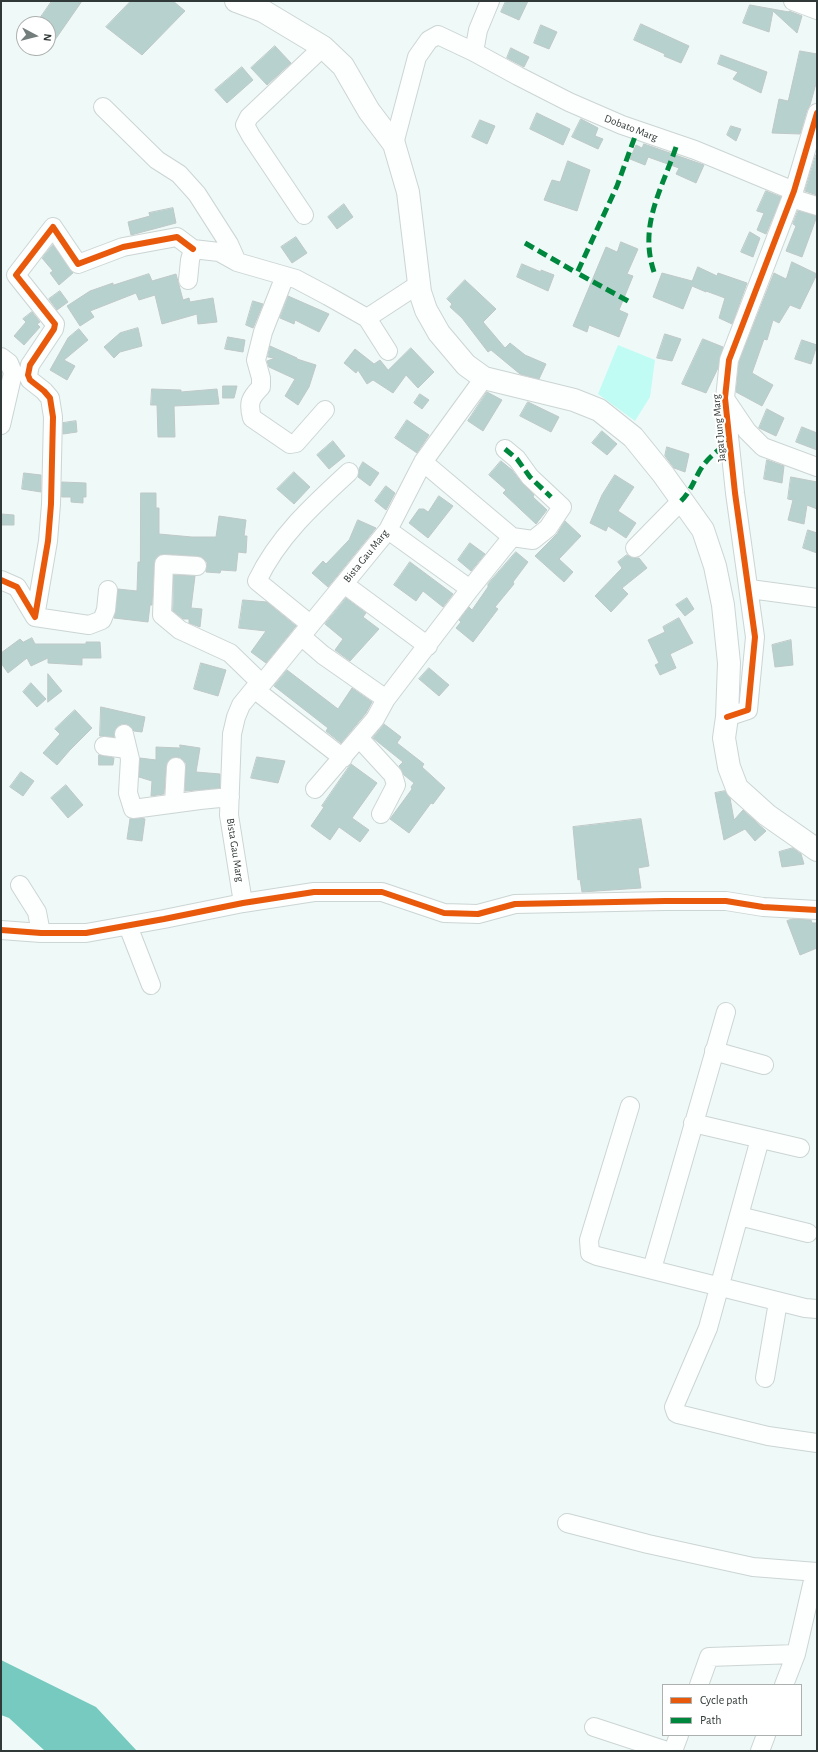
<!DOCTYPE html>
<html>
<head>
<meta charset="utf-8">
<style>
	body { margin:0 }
	#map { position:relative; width:818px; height:1752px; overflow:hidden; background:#effaf8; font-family:"Alegreya Sans",sans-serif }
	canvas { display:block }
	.frame { position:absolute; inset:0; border:2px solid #303937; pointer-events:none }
	.legend { position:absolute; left:662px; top:1684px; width:140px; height:52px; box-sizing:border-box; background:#fff; border:1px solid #acb0af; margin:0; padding:5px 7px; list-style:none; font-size:12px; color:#303937 }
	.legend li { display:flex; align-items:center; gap:8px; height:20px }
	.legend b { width:20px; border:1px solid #acb0af }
	.north { position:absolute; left:16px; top:16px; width:40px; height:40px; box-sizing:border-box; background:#fff; border:1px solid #acb0af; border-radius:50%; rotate:97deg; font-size:11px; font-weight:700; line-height:16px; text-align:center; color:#303937 }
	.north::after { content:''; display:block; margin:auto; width:14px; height:18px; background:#737d7b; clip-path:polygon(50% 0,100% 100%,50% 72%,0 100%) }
</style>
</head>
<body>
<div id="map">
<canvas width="818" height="1752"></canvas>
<div class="frame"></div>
<ul class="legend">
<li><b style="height:5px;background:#e8590c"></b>Cycle path</li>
<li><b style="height:5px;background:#00873e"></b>Path</li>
</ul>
<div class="north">N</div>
</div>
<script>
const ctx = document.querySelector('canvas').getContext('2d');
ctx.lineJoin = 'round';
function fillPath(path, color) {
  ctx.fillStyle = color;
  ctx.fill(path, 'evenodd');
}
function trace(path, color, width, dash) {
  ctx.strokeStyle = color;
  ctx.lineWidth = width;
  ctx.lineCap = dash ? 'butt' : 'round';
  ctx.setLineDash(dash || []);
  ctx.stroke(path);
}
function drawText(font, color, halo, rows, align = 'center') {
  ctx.font = font + ' "Alegreya Sans",sans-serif';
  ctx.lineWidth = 4;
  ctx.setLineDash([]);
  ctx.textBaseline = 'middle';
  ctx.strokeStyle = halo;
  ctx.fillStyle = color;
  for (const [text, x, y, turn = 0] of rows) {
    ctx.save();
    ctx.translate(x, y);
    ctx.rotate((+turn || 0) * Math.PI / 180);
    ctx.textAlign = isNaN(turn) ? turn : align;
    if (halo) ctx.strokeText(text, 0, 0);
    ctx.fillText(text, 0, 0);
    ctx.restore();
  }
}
const green = new Path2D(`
	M618,345L655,360L650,397L635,421L598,394Z`);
const water = new Path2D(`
	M1,1660L96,1707L137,1751H45L9,1718L1,1715Z`);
const building = new Path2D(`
	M52,1H82L48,50V24H36Z
	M131,1H173L185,11L142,55L106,27Z
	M506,1H528L519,20L501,12Z
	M750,5L789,12V11L802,16L797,33L773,11L769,32L743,23Z
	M641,24L689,46L681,63L664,56L665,54L634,40Z
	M541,25L557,32L549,49L534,43Z
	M275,46L291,63L267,85L251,68Z
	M511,48L529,57L524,67L507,58Z
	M800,51L817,54V80L810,105L807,110L800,134L772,133L779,99L788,101Z
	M721,55L767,72L761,93L733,79L738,72L718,64Z
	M242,67L253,80L227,103L215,90Z
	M537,113L570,129L563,145L530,129Z
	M581,119L598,128L595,136L603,139L598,149L572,137Z
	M480,120L495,126L487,144L472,137Z
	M731,126L741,129L736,141L727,135Z
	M644,144L704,165L696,183L676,174L679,168L648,157L645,165L630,159L636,145L642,148Z
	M816,155H817V195L805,191Z
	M568,161L590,170L577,211L544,200L552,180L560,182Z
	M766,191L781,197L766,234L757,230L764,213L757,211Z
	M344,204L353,217L337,229L328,217Z
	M173,208L176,223L131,235L128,222L150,216L149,213Z
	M798,211L817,216L802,257L786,251L796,226L793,224Z
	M750,232L760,238L753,257L741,252Z
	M296,237L307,253L292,263L281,247Z
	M621,242L638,249L627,274L633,276L619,310L628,314L619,337L589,325L587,332L573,326L606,247L617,252Z
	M53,245L73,273L59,285L50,273L53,271L42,258Z
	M792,262L817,274L800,309L790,305L779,323L773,320L767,340L764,339L752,373L773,385L762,406L736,392L739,362L774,273L786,279Z
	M522,264L541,272V270L554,275L548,291L517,277Z
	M698,267L717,276L718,273L747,283L732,324L719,318L725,298L706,291V292L692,286L683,309L653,297L662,273L692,281Z
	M149,274L152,281L176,274L183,300L189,298L190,302L213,298L217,322L198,324L197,314L162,324L155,295L139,300L136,293L90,311L94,317L80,326L67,306L90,291L113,283V285Z
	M465,280L496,309L483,322L505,348L510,343L525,355L546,364L539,379L520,374L491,350L488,352L462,318L450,307L452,304L447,299Z
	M60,291L68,302L57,310L49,299Z
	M288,296L329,314L319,332L295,320L294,324L280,318Z
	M253,301L263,304L253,328L246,325Z
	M32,312L40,322L37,324L40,327L24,345L14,336L26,322L23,319Z
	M138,328L142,346L120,352L114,358L104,347L120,333Z
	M79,329L88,340L64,360L75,366L67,380L50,370L68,338Z
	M665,334L681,339L672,361L657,358Z
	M228,337L245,340L243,352L225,349Z
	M703,339L723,347L718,368L706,393L682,384Z
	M802,340L817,345L811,364L795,359Z
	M270,346L297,358V359L316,365L309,387L298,405L285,396L295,379L269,367L267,361L275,358L268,357Z
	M411,348L434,372L418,388L406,375L393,393L373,380L367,384L358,370L356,373L344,363L355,349L374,364L380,360L388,370Z
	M223,386H237L234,398H223Z
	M152,389L181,390V392L217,389L219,404L174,406L175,437H158L157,405H151Z
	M487,392L502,400L483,431L468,421Z
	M420,394L429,400L422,409L414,403Z
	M528,402L559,417L551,432L520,416Z
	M767,409L784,418L776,436L759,428Z
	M407,420L429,435L417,453L395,438Z
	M76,421L77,432L63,434V423Z
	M802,427L817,433V450L796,442Z
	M602,431L617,444L607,455L592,443Z
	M333,441L345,456L329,469L317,455Z
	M667,447L689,454L685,472L674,468L665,456Z
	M767,460L784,466L782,483L764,479Z
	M501,461L512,470L522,483L534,495L533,497L547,510L536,524L503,493L506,490L489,475Z
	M363,462L379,473L370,486L358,477L359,469Z
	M294,472L310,487L294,504L277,489Z
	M24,473L41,475V492L22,489Z
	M615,475L634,487L618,511L636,523L626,538L608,526L606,531L590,523L602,495Z
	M791,477L817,482V509L807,505L804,524L788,520L793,500L788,499Z
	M62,482L86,483V497H83V503L71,502V497H62Z
	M386,486L395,493L386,510L375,501Z
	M141,493H156V508H159V534L192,537H216L219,516L246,520L244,536H247L246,553L238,552L236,571L221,570L220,573L206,572L207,562L203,558L198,556L165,554L159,555L154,564L152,605H150L148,622L114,618L118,589L137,591L138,562H140Z
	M439,496L453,506L428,538L409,523L419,509H424L428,512Z
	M1,514L14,515V525H1Z
	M358,520L376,528L328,587L312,573L323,561L326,564L349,540Z
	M565,521L581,536L559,559L573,572L564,582L535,556L557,534Z
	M808,530L817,533V553L803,548Z
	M470,543L485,554L471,571L458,560Z
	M516,552L528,562L513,582L514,584L495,607L498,609L473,642L456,628L461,622L459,620L469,607L472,610L488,587V584Z
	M627,555L633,558H639L647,568L622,588L628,594L611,612L595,596L622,568L618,562Z
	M410,562L453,594L443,607L423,591L416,601L394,585Z
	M174,575L195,576L191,608L202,609L200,627L189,623V619H183L173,611Z
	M346,598L366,613L363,617L379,629L350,661L335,650L343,639L325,624Z
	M687,598L694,609L685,616L676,605Z
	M243,600L267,602L296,626L266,663L251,652L266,631L239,628Z
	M679,618L693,643L670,654L676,668L660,675L655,665L659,663L648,640L665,632L663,627Z
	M32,638L35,644H86V642H100L101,658H82V665L48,663V658L31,666L27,658L8,673L1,663V653L20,639L23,642Z
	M791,640L793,665L775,667L772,645Z
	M201,663L226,670L218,696L194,689Z
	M429,668L449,685L439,696L419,679Z
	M287,670L338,709L352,688L372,702L366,713L341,743L326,731L328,728L274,686Z
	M48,674L62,691L48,702Z
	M31,683L46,699L37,707L23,692Z
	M101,707L145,717L142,732L134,731L127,724H122L117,727L114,737L100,736Z
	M75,710L92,728L70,750L57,765L43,753L60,734L55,729Z
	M384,724L401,737L397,743L424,764L422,767L445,788L433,804L431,803L409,833L390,819L412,789L411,787L414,783L404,775L399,766L403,762L373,738Z
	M180,745L200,748L196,772L220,774V788L185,791L186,763L181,758L176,757L171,758L166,766L164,794L151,796L152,781L139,777L140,758L156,760V747L180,748Z
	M99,755L114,758L113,765H99Z
	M257,757L285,761L278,783L251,778Z
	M351,764L377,783L352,818L369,830L360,842L339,827L330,840L311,826L324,807L322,806Z
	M21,772L34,781L23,796L10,787Z
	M66,785L83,805L68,818L51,798Z
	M725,791L730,798L734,820L743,810L766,831L755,841L745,829L724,840L715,793Z
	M141,818L145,819L142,841L127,839L130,819Z
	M641,819L649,866L638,868L641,888L582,892L580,879L578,880L573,827Z
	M793,848L801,854L804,864L782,867L779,852Z
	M793,919L811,920L812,923H817V948L800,955L787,921Z`);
const minor = new Path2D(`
	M793,1L817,10
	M474,52L478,30L490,1
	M103,107L157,160L179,174L197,194L229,244L237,262
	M394,144L417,57L429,40L438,35L474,52L518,76L569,102L622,125L695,150L794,191
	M791,198L817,206
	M304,215L251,136L245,125L249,117L323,47
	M285,276L263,332L256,360L261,378V387C250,398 248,403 252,418L290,444L296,443L325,410
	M188,280L190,260L193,249L219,252L237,262L296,279L328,296L367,318L388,351
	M367,318L419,284
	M1,357L9,363L13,373L1,425
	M726,400L747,431L763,447L817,467
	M423,462L512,537L533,540L548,528L562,507L530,477L517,459L505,449
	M388,530L470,589
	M635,548L681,501
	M197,566L164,564L162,615L180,630L230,653L262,684
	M1,580L17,587L35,617L48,541L51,504L53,417L50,398L44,391L30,380L28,375L30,365L54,329L55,324L16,275L53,227L78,264L123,247L177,237L193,249
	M344,584L428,646
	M750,589L817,598
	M35,617L89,625L102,620L106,610L108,590
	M310,624L257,581C278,537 313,505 349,472
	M301,636L323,655L386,699
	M254,689L343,758
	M727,717L748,710L755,637L735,493L725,398L729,360L794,191L817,113
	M124,734L130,759L128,793L133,809L200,800L230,797
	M359,738L393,775L396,785L381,814
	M104,746L127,749
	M315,789L375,719L386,699L470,589L512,537
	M174,803L176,767
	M20,885L37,912L41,933
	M243,903L229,815L232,734L236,717L241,705L254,689L262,684L388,530L423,462L484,378
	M128,926L151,985
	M1,930L41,933H86L164,919L243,903L314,892H382L444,913L478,914L515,904L665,901H726L763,907L817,910
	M714,1051L764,1065
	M630,1106L589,1240L590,1253L597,1256L805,1308L817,1309
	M693,1123L800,1148
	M760,1139L708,1328L674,1407L676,1413L678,1414L768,1436L817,1443
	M739,1216L808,1233
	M652,1269L726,1012
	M765,1378L778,1302
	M567,1523L648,1544L753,1567L817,1572
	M699,1685L709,1657L796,1654
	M784,1685L796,1654L815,1572
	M594,1727L667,1751
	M673,1751L679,1735
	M760,1751L766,1735`);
const major = new Path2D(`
	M236,1L263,11L323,47L343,66L369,111L394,144L408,192L420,292L426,310L439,333L466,365L484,378L574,400L599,410L633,437L663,474L703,530L715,566L723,605L729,663L727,717L724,738L729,767L737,788L767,815L817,850`);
const quiet = new Path2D(`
	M525,243L577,273
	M654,272C638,224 663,188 677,144
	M628,301L577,273L617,186L637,131
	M505,449L517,459L530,477L551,497
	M681,501C690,492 693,483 699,472C706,459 718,450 729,442`);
const cycleway = new Path2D(`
	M1,580L17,587L35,617L48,541L51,504L53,417L50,398L44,391L30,380L28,375L30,365L54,329L55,324L16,275L53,227L78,264L123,247L177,237L193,249
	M727,717L748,710L755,637L735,493L725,398L729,360L794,191L817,113
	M1,930L41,933H86L164,919L243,903L314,892H382L444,913L478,914L515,904L665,901H726L763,907L817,910`);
const streetNames = [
	["Dobato Marg",631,128,21],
	["Jagat Jung Marg",719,428,-95],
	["Bista Gau Marg",366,556,-51],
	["Bista Gau Marg",235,850,81]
];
fillPath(green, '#c1fcf4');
fillPath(water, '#77cabf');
fillPath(building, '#b7d2ce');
trace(building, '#bfc8c7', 1);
trace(minor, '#cbd5d3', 20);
trace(major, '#cbd5d3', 24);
trace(minor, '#fdfefe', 18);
trace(major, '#fdfefe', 22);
trace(quiet, '#00873e', 5, [10, 5]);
trace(cycleway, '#e8590c', 6);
drawText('11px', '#303937', '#fff', streetNames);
</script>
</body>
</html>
